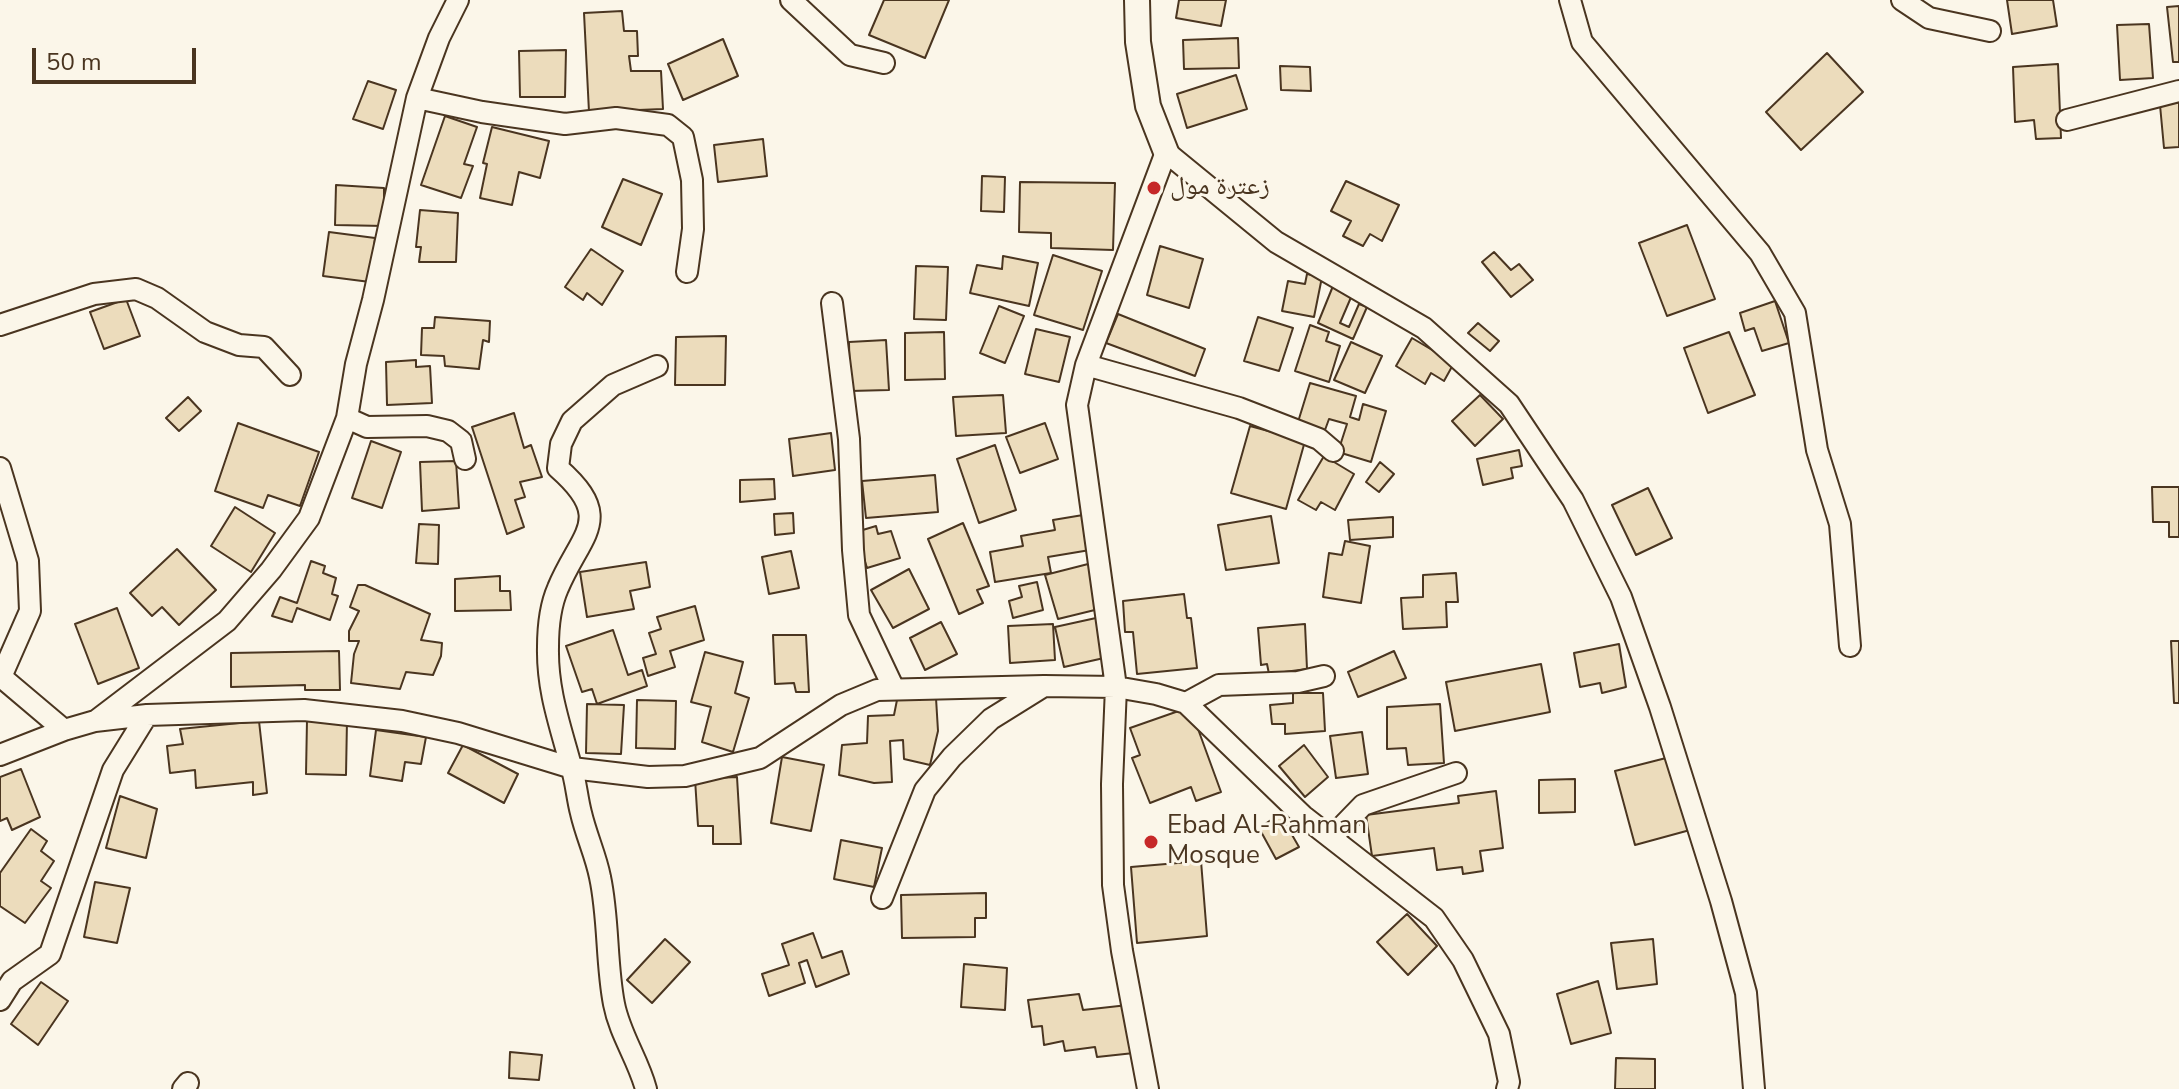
<!DOCTYPE html>
<html>
<head>
<meta charset="utf-8">
<style>
	body { margin:0 }
	#map { position:relative; width:2179px; height:1089px; overflow:hidden; background:#fbf6e9; font-family:"Nunito Sans",sans-serif }
	canvas { display:block }
	.scale { position:absolute; left:32px; top:48px; width:164px; height:36px; box-sizing:border-box; border:4px solid #4a3520; border-top:0; padding-left:10px; font-size:24px; line-height:28px; white-space:nowrap; color:#4a3520; -webkit-text-stroke:6px #fbf6e9; paint-order:stroke }
</style>
</head>
<body>
<div id="map">
<canvas width="2179" height="1089"></canvas>
<div class="scale">50 m</div>
</div>
<script>
const ctx = document.querySelector('canvas').getContext('2d');
ctx.lineJoin = 'round';
function fillPath(path, color) {
  ctx.fillStyle = color;
  ctx.fill(path, 'evenodd');
}
function trace(path, color, width, dash) {
  ctx.strokeStyle = color;
  ctx.lineWidth = width;
  ctx.lineCap = dash ? 'butt' : 'round';
  ctx.setLineDash(dash || []);
  ctx.stroke(path);
}
function drawText(font, color, halo, rows, align = 'center') {
  ctx.font = font + ' "Nunito Sans","Noto Naskh Arabic",sans-serif';
  ctx.lineWidth = 6;
  ctx.setLineDash([]);
  ctx.textBaseline = 'middle';
  ctx.strokeStyle = halo;
  ctx.fillStyle = color;
  for (const [text, x, y, turn = 0] of rows) {
    ctx.save();
    ctx.translate(x, y);
    ctx.rotate((+turn || 0) * Math.PI / 180);
    ctx.textAlign = isNaN(turn) ? turn : align;
    if (halo) ctx.strokeText(text, 0, 0);
    ctx.fillText(text, 0, 0);
    ctx.restore();
  }
}
const building = new Path2D(`
	M884,0H949L925,58L869,35Z
	M1179,0H1226L1221,26L1176,18Z
	M2007,0H2053L2057,26L2012,34Z
	M2179,6V62H2173L2167,7Z
	M622,11L624,31H637L638,56H629L631,71H661L663,109L589,112L584,13Z
	M2149,24L2153,78L2120,80L2117,25Z
	M1238,38L1239,68L1184,69L1183,40Z
	M723,39L738,76L683,100L668,64Z
	M566,50L565,97H520L519,51Z
	M1827,53L1863,92L1801,150L1766,112Z
	M2058,64L2061,138L2036,139L2034,120L2015,122L2013,67Z
	M1280,66L1310,67L1311,91L1281,90Z
	M1236,75L1247,109L1187,128L1177,94Z
	M368,81L396,90L383,129L353,119Z
	M2179,102V147L2164,148L2160,105Z
	M445,116L477,127L464,164L473,166L461,198L421,185Z
	M492,127L549,141L540,178L519,172L512,205L480,198L487,164L483,163Z
	M763,139L767,176L718,182L714,145Z
	M982,176L1005,177L1004,212L981,211Z
	M623,179L662,194L641,245L602,227Z
	M1346,181L1399,205L1382,241L1370,234L1363,246L1343,236L1351,221L1331,211Z
	M1020,182L1115,183L1113,250L1051,248V233L1019,232Z
	M336,185L384,188V226L335,225Z
	M420,210L458,213L456,262H419L421,247H416Z
	M1687,225L1715,299L1667,316L1639,243Z
	M329,232L375,238L370,282L323,276Z
	M1160,246L1203,259L1189,308L1147,295Z
	M591,249L623,271L602,305L587,293L583,300L565,287Z
	M1494,252L1511,270L1519,264L1533,280L1511,297L1482,262Z
	M1053,255L1102,271L1083,330L1034,315Z
	M1003,256L1038,263L1029,306L970,293L977,265L1002,269Z
	M916,266L948,267L946,320L914,319Z
	M1307,274L1322,277L1314,317L1282,311L1288,281L1305,284Z
	M1333,286L1352,295L1340,323L1349,327L1359,304L1367,307L1353,339L1318,323Z
	M126,299L140,336L104,349L90,312Z
	M1775,301L1789,343L1762,351L1754,328L1745,331L1740,313Z
	M999,306L1024,316L1005,363L980,353Z
	M1118,314L1205,349L1195,376L1106,343Z
	M435,317L490,321L489,342L483,340L479,369L445,366L444,356L421,355L422,328H434Z
	M1258,317L1293,328L1279,371L1244,361Z
	M1478,323L1499,341L1490,351L1468,333Z
	M1310,325L1329,332L1326,341L1340,346L1329,382L1295,371Z
	M1036,329L1070,337L1059,382L1025,374Z
	M944,332L945,379L905,380V333Z
	M1729,332L1755,395L1708,413L1684,348Z
	M726,336L725,385H675L676,337Z
	M1412,338L1454,363L1444,381L1431,373L1425,384L1396,366Z
	M886,340L889,390L850,391L849,342Z
	M1351,342L1382,356L1365,393L1334,380Z
	M416,360V367L430,366L432,403L387,405L386,362Z
	M1310,383L1356,396L1350,417L1359,420L1363,404L1386,411L1371,462L1338,452L1347,424L1329,419L1325,430L1298,422Z
	M1003,395L1006,433L956,436L953,397Z
	M1480,395L1503,419L1475,446L1452,421Z
	M188,397L201,411L179,431L166,418Z
	M514,413L524,448L531,445L542,477L520,482L525,497L515,500L524,527L507,534L472,427Z
	M238,423L319,452L300,506L268,495L263,508L215,491Z
	M1045,423L1058,459L1020,473L1006,437Z
	M1250,426L1305,441L1286,509L1231,493Z
	M831,433L835,470L793,476L789,439Z
	M371,441L401,452L382,508L352,498Z
	M995,445L1016,510L979,523L957,459Z
	M1519,450L1522,466L1511,468L1513,478L1483,485L1477,459Z
	M1324,456L1354,474L1335,510L1321,502L1316,510L1298,500Z
	M456,461L459,508L422,511L420,462Z
	M1380,462L1394,474L1379,492L1366,482Z
	M935,475L938,512L866,518L862,481Z
	M774,479L775,499L740,502V480Z
	M2152,487H2179V537H2169V522H2153Z
	M1648,488L1672,538L1636,555L1612,505Z
	M235,507L275,533L251,572L211,546Z
	M793,513L794,533L775,535L774,514Z
	M1083,515L1090,550L1048,557L1051,573L995,582L990,552L1023,546L1021,536L1055,530L1053,520Z
	M1271,516L1279,563L1226,570L1218,525Z
	M1393,517V537L1350,540L1348,520Z
	M963,523L989,586L977,590L983,603L959,614L928,539Z
	M419,524L439,525L438,564L416,563Z
	M876,526L878,534L891,531L900,558L867,568L856,532Z
	M1345,541L1370,546L1361,603L1323,597L1329,553L1342,555Z
	M177,549L216,590L179,625L162,607L152,616L130,593Z
	M791,551L799,588L769,594L762,557Z
	M311,561L325,566L323,573L336,578L332,594L338,596L330,620L297,608L292,622L272,616L280,597L297,603Z
	M646,562L650,587L630,591L634,609L587,617L580,572Z
	M1092,563L1103,608L1058,619L1045,575Z
	M909,569L929,609L893,628L871,590Z
	M1456,573L1458,602H1446L1447,627L1403,629L1401,598L1423,597V575Z
	M500,576V591H510L511,610L455,611V579Z
	M1037,582L1043,610L1013,618L1009,601L1022,597L1019,586Z
	M358,585H365L430,614L421,640L442,643L441,656L433,675L406,672L400,689L351,683L354,654L359,641H349V631L359,611L350,607Z
	M1184,594L1187,618H1191L1197,668L1137,674L1133,632H1125L1123,601Z
	M695,606L704,640L670,651L675,667L648,676L643,658L656,654L649,633L661,629L657,617Z
	M117,608L139,668L98,684L75,624Z
	M1096,618L1104,658L1064,667L1055,627Z
	M941,622L957,654L925,670L910,638Z
	M1053,624L1055,660L1010,663L1008,626Z
	M1305,624L1307,669L1269,674L1267,664L1261,665L1258,628Z
	M613,630L628,675L642,670L647,686L597,704L592,689L582,692L566,646Z
	M773,635H806L809,692H796L794,683L775,684Z
	M2171,641H2179V703H2174Z
	M1619,644L1626,687L1602,693L1600,683L1580,687L1574,653Z
	M339,651L340,690H305V685L231,687V653Z
	M1394,651L1406,678L1358,697L1348,672Z
	M705,652L743,662L735,693L749,698L733,752L702,742L711,707L691,702Z
	M1541,664L1550,712L1455,731L1446,682Z
	M1293,693H1323L1325,731L1285,734V724H1272L1270,705L1293,703Z
	M936,698L938,731L930,765L904,759L903,740L890,741L892,782L874,783L839,775L842,745L867,743L868,716L894,715L897,700Z
	M637,700L676,701L675,749L636,748Z
	M587,704L624,705L621,754L586,753Z
	M1440,704L1444,763L1408,765L1406,748L1387,749V707Z
	M1190,707L1221,792L1196,801L1191,787L1150,803L1132,758L1140,755L1130,728Z
	M307,720H347L346,775L306,774Z
	M259,721L267,793L253,795V782L196,788L195,770L170,773L167,746L183,744L180,729Z
	M376,730L426,737L421,764L405,762L402,781L370,776Z
	M1362,732L1368,774L1336,778L1330,736Z
	M463,745L518,774L504,803L448,773Z
	M1304,745L1328,777L1305,797L1279,766Z
	M782,757L824,765L811,831L771,823Z
	M1670,757L1690,830L1635,845L1615,771Z
	M21,769L40,817L12,830L7,818L0,821V777Z
	M737,777L741,844H713V826H698L695,779Z
	M1575,779V812L1539,813V780Z
	M1496,791L1503,848L1480,851L1483,871L1463,874L1462,867L1437,870L1434,848L1372,856L1366,815L1459,803L1458,796Z
	M120,796L157,809L146,858L106,848Z
	M1280,814L1299,847L1276,859L1259,828Z
	M31,829L47,841L41,851L54,861L41,881L51,888L25,923L0,906V873Z
	M841,840L882,848L874,887L834,879Z
	M1201,861L1207,936L1137,943L1131,867Z
	M95,882L130,888L117,943L84,937Z
	M986,893V918H975V937L902,938L901,895Z
	M1407,914L1437,946L1408,975L1377,942Z
	M813,933L822,958L842,951L849,974L816,987L807,960L799,963L805,983L769,996L762,974L789,965L782,944Z
	M665,939L690,962L652,1003L627,980Z
	M1653,939L1657,984L1617,989L1611,943Z
	M964,964L1007,968L1005,1010L961,1007Z
	M1598,981L1611,1033L1571,1044L1557,994Z
	M41,982L68,1001L38,1045L11,1024Z
	M1079,994L1083,1010L1128,1005L1134,1053L1097,1057L1095,1047L1065,1051L1063,1041L1044,1045L1042,1026L1032,1027L1028,1000Z
	M510,1052L542,1055L539,1080L509,1078Z
	M1616,1058L1655,1059V1089H1615Z`);
const minor = new Path2D(`
	M791,0L850,55L884,63
	M1570,0L1582,42L1760,253L1795,313L1817,450L1840,524L1850,646
	M1902,0L1929,18L1990,31
	M417,98L482,112L565,124L616,118L668,125L683,137L692,180L693,229L687,272
	M2067,120L2179,91
	M832,303L849,439L853,550L859,615L894,689
	M0,325L94,294L136,289L157,298L205,332L239,345L264,347L290,375
	M1086,365L1239,408L1319,439L1333,451
	M347,418L367,427L427,426L448,431L461,441L465,459
	M0,468L28,561L30,611L1,677
	M0,676L64,730
	M1186,703L1219,685L1298,682L1324,676
	M97,720L227,621L271,570L309,518L347,418L356,364L373,300L417,98L439,38L458,0
	M0,755L64,730L95,721L147,715L304,710L402,721L458,733L572,768L648,777L685,776L760,758L841,705L877,690L1044,686L1116,687L1156,694L1186,703L1303,816L1434,918L1463,960L1499,1034L1509,1082L1507,1089
	M1331,838L1363,805L1456,773
	M882,898L925,790L952,757L991,719L1044,686
	M0,1000L12,981L50,954L113,770L147,715
	M183,1089L188,1083
	M646,1089C638,1059 620,1035 614,1004C606,963 609,919 600,877C596,856 586,835 581,813C577,798 576,781 571,766C560,725 547,690 548,647C548,628 550,606 558,588C581,533 616,519 558,468L561,444L572,421L613,385L657,366
	M1148,1089L1122,951L1113,885L1112,784L1116,687L1077,405L1086,365L1166,152L1276,242L1424,328L1509,404L1573,500L1621,597L1660,707L1721,901L1746,993L1754,1089`);
const tertiary = new Path2D(`
	M1137,0L1138,42L1148,106L1166,152`);
const markers = [
	[1154,188,8,"#c62828"],
	[1151,842,8,"#c62828"]
];
const poiNames = [
	["زعترة مول",1170,188],
	["Ebad Al-Rahman",1167,827],
	["Mosque",1167,857]
];
fillPath(building, '#ecdcbc');
trace(building, '#4a3520', 2);
trace(minor, '#4a3520', 24);
trace(tertiary, '#4a3520', 28);
trace(minor, '#fbf6e9', 20);
trace(tertiary, '#fbf6e9', 24);
for (const [x, y, r, color] of markers) {
  const dot = new Path2D();
  dot.arc(x, y, r, 0, 2 * Math.PI);
  ctx.fillStyle = color;
  ctx.fill(dot);
  trace(dot, '#fbf6e9', 3);
}
drawText('26px', '#4a3520', '#fbf6e9', poiNames, 'left');
</script>
</body>
</html>
